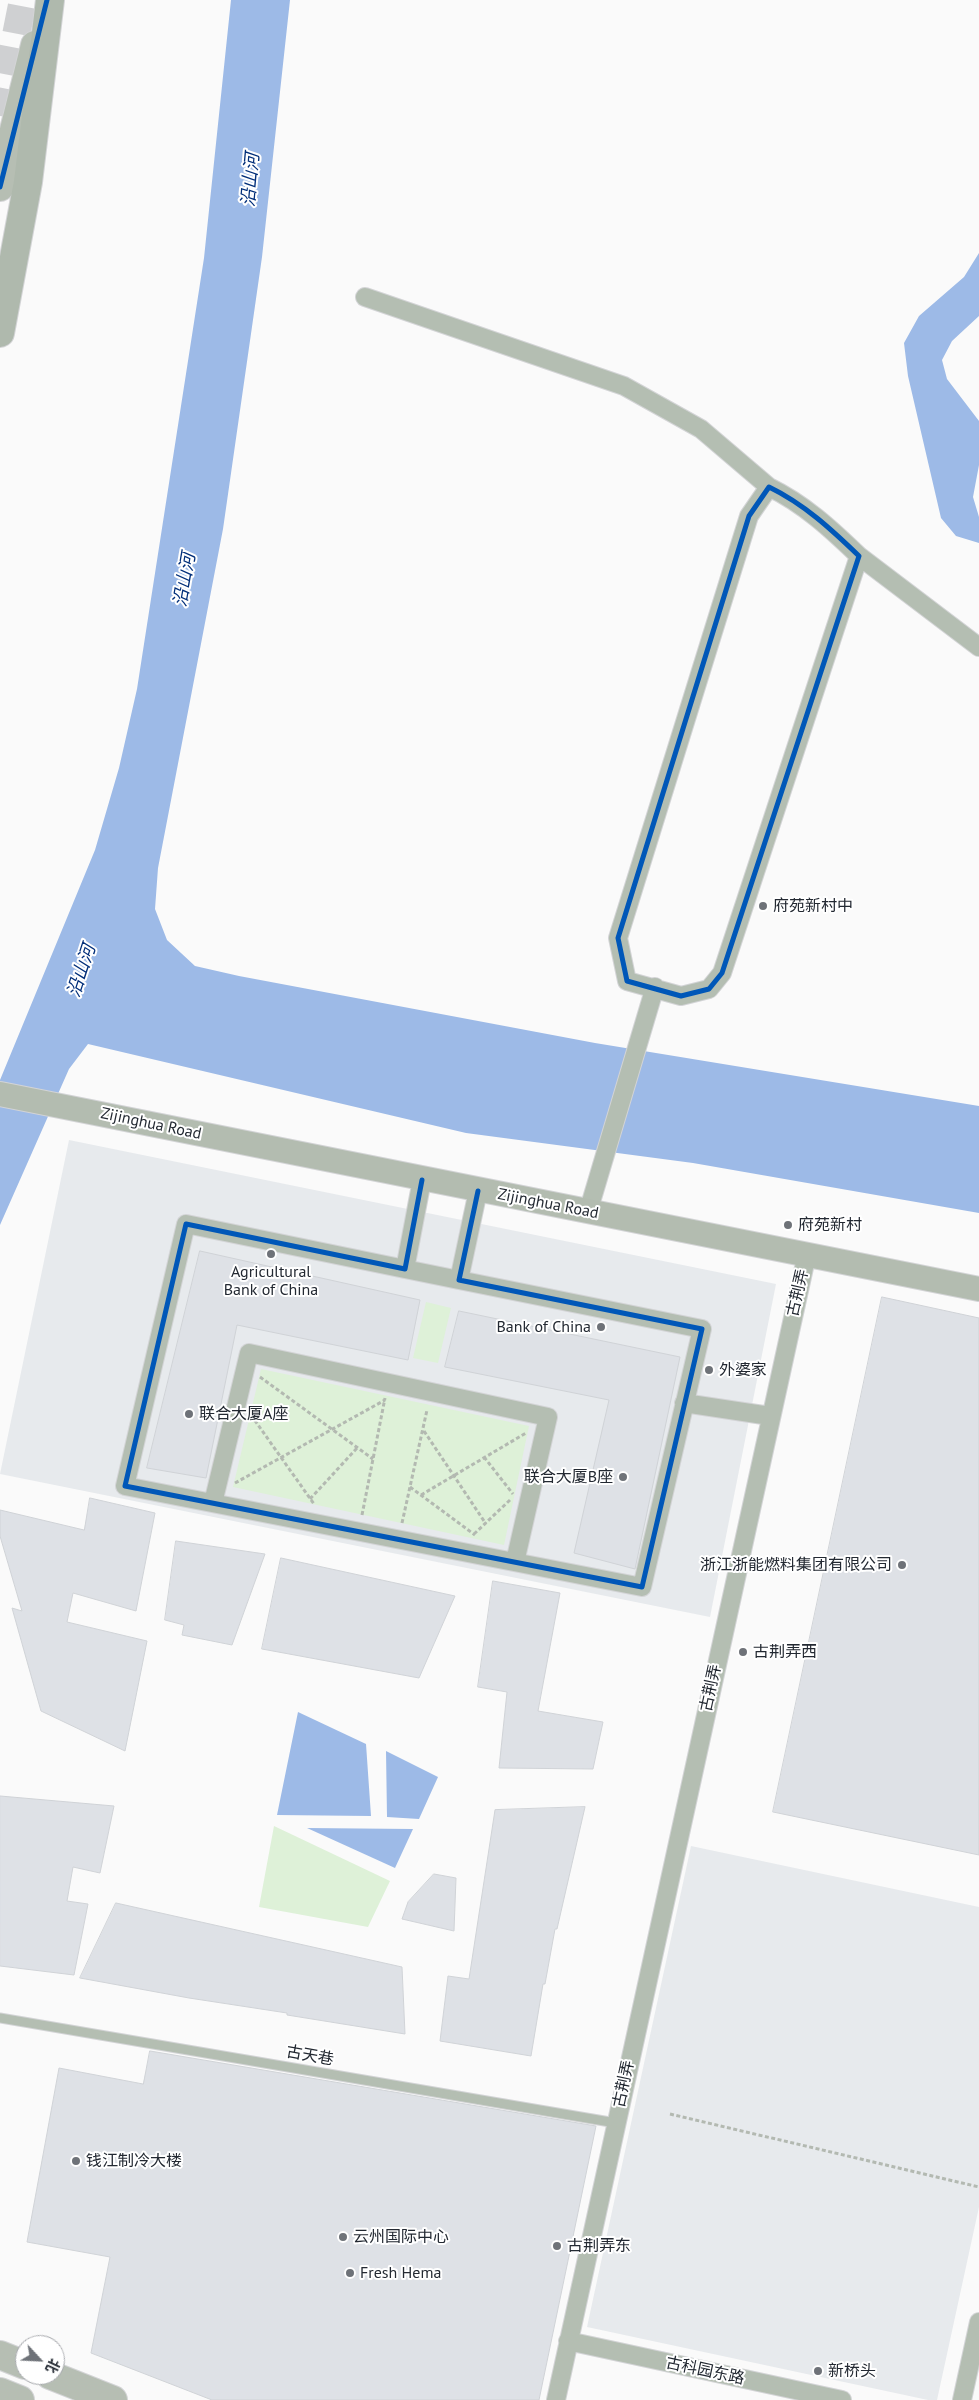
<!DOCTYPE html>
<html>
<head>
<meta charset="utf-8">
<style>
	body { margin:0 }
	#map { position:relative; width:979px; height:2400px; overflow:hidden; background:#fafafa; font-family:"PT Sans","Noto Sans SC",sans-serif }
	canvas { display:block }
	.north { position:absolute; left:15px; top:2335px; width:50px; height:50px; box-sizing:border-box; background:#fff; border:1px solid #a7a9ad; border-radius:50%; rotate:115deg; font-size:14px; font-weight:700; line-height:20px; text-align:center; color:#232932 }
	.north::after { content:''; display:block; margin:auto; width:18px; height:22px; background:#6e7278; clip-path:polygon(50% 0,100% 100%,50% 72%,0 100%) }
</style>
</head>
<body>
<div id="map">
<canvas width="979" height="2400"></canvas>
<div class="north">北</div>
</div>
<script>
const ctx = document.querySelector('canvas').getContext('2d');
ctx.lineJoin = 'round';
function fillPath(path, color) {
  ctx.fillStyle = color;
  ctx.fill(path, 'evenodd');
}
function trace(path, color, width, dash) {
  ctx.strokeStyle = color;
  ctx.lineWidth = width;
  ctx.lineCap = dash ? 'butt' : 'round';
  ctx.setLineDash(dash || []);
  ctx.stroke(path);
}
function drawText(font, color, halo, rows, align = 'center') {
  ctx.font = font + ' "PT Sans","Noto Sans SC",sans-serif';
  ctx.lineWidth = 4;
  ctx.setLineDash([]);
  ctx.textBaseline = 'middle';
  ctx.strokeStyle = halo;
  ctx.fillStyle = color;
  for (const [text, x, y, turn = 0] of rows) {
    ctx.save();
    ctx.translate(x, y);
    ctx.rotate((+turn || 0) * Math.PI / 180);
    ctx.textAlign = isNaN(turn) ? turn : align;
    if (halo) ctx.strokeText(text, 0, 0);
    ctx.fillText(text, 0, 0);
    ctx.restore();
  }
}
const built = new Path2D(`
	M69,1140L776,1284L710,1617L0,1474Z
	M691,1846L979,1907V2207L937,2400H928L587,2327Z`);
const green = new Path2D(`
	M426,1302L451,1308L438,1363L413,1358Z
	M261,1369L529,1426L504,1545L233,1487Z
	M274,1826L390,1881L368,1927L259,1907Z`);
const water = new Path2D(`
	M231,0H290L262,257L223,529L158,868L155,909L167,940L195,966L239,976L595,1043L979,1106V1213L693,1163L466,1133L88,1044L69,1069L0,1225V1080L95,850L119,768L137,689L204,258Z
	M979,253V316L952,341L942,360L947,379L979,421V465L973,497L979,517V543L956,536L941,518L908,376L904,343L919,316L964,277Z
	M298,1712L366,1744L371,1816L277,1815Z
	M386,1751L438,1777L419,1819L387,1817Z
	M307,1828L413,1829L395,1868Z`);
const building = new Path2D(`
	M200,1251L420,1300L408,1360L237,1325L206,1478L147,1468Z
	M882,1297L979,1318V1855L773,1812Z
	M459,1311L680,1357L635,1569L574,1553L609,1400L445,1367Z
	M90,1498L155,1513L136,1611L73,1593L67,1622L147,1641L125,1751L41,1711L12,1608L22,1611L0,1536V1510L84,1530Z
	M176,1541L265,1554L232,1645L182,1635L184,1625L165,1620Z
	M281,1558L455,1596L419,1678L262,1649Z
	M493,1581L560,1593L538,1711L603,1722L593,1769L499,1768L507,1692L478,1687Z
	M0,1796L114,1806L100,1873L73,1867L67,1901L88,1904L74,1975L0,1966Z
	M585,1807L557,1929H555L545,1984H543L531,2056L440,2041L448,1976L469,1979L495,1810Z
	M434,1874L456,1878L454,1931L402,1919L408,1902Z
	M116,1903L402,1967L405,2034L287,2015V2013L189,1998L80,1978Z
	M150,2051L596,2126L539,2400H212L91,2353L110,2257L27,2242L59,2068L143,2084Z`);
const highwayTunnel = new Path2D(`
	M0,116L23,0`);
const path = new Path2D(`
	M260,1377L373,1459
	M251,1415L314,1504
	M424,1431L486,1524
	M484,1457L513,1494
	M235,1483L385,1400
	M410,1487L475,1535
	M421,1495L526,1433
	M310,1499L358,1447
	M362,1515L385,1398
	M402,1523L427,1410
	M474,1534L510,1500
	M670,2114L979,2187`);
const lane = new Path2D(`
	M0,2018L616,2123`);
const street = new Path2D(`
	M365,297L624,386L701,429L769,487
	M769,487C804,504 831,529 859,556L722,973L709,989L681,996L627,981L618,938L749,516Z
	M859,556L979,647
	M422,1180L405,1269L186,1224L125,1486L642,1587L702,1329L459,1280L478,1191
	M588,1212L655,987
	M405,1269L459,1280
	M684,1403L770,1416
	M213,1503L249,1353L548,1417L515,1562
	M568,2341L842,2400
	M556,2400L807,1254
	M962,2400L979,2322`);
const secondary = new Path2D(`
	M0,1094L979,1289`);
const primary = new Path2D(`
	M0,187L35,45
	M0,2355L25,2365
	M50,2375L113,2400
	M0,2392L20,2400`);
const highway = new Path2D(`
	M0,333L28,182L50,0`);
const cycleway = new Path2D(`
	M0,187L47,0
	M769,487C804,504 831,529 859,556L722,973L709,989L681,996L627,981L618,938L749,516Z
	M422,1180L405,1269L186,1224L125,1486L642,1587L702,1329L459,1280L478,1191`);
const markers = [
	[763,906,5,"#6e7278"],
	[788,1225,5,"#6e7278"],
	[271,1254,5,"#6e7278"],
	[601,1327,5,"#6e7278"],
	[709,1370,5,"#6e7278"],
	[189,1414,5,"#6e7278"],
	[623,1477,5,"#6e7278"],
	[902,1565,5,"#6e7278"],
	[743,1652,5,"#6e7278"],
	[76,2161,5,"#6e7278"],
	[343,2237,5,"#6e7278"],
	[557,2246,5,"#6e7278"],
	[350,2273,5,"#6e7278"],
	[818,2371,5,"#6e7278"]
];
const poiNames = [
	["府苑新村中",773,906],
	["府苑新村",798,1225],
	["Agricultural",271,1272,"center"],
	["Bank of China",271,1290,"center"],
	["Bank of China",591,1327,"right"],
	["外婆家",719,1370],
	["联合大厦A座",199,1414],
	["联合大厦B座",613,1477,"right"],
	["浙江浙能燃料集团有限公司",892,1565,"right"],
	["古荆弄西",753,1652],
	["钱江制冷大楼",86,2161],
	["云州国际中心",353,2237],
	["古荆弄东",567,2246],
	["Fresh Hema",360,2273],
	["新桥头",828,2371]
];
const streetNames = [
	["Zijinghua Road",151,1124,12],
	["Zijinghua Road",548,1204,11],
	["古荆弄",798,1293,-77],
	["古荆弄",711,1688,-78],
	["古天巷",310,2056,10],
	["古荆弄",624,2084,-78],
	["古科园东路",705,2371,12]
];
const waterNames = [
	["沿山河",251,180,-85],
	["沿山河",185,580,-80],
	["沿山河",82,971,-72]
];
fillPath(built, '#e7eaed');
fillPath(green, '#def1d8');
fillPath(water, '#9dbae7');
fillPath(building, '#dee1e6');
trace(building, '#d0d3d7', 1);
trace(highwayTunnel, '#cfd0d2', 28, [28, 14]);
trace(lane, '#d3d4d6', 11);
trace(street, '#d3d4d6', 20);
trace(secondary, '#d3d4d6', 26);
trace(primary, '#d3d4d6', 30);
trace(highway, '#d3d4d6', 30);
trace(path, '#b3b9b1', 3, [4, 2.5]);
trace(lane, '#b4beb2', 9);
trace(street, '#b4beb2', 18);
trace(secondary, '#b3bcb0', 24);
trace(primary, '#b6beb3', 28);
trace(highway, '#afb9ad', 28);
trace(cycleway, '#0057b8', 5);
for (const [x, y, r, color] of markers) {
  const dot = new Path2D();
  dot.arc(x, y, r, 0, 2 * Math.PI);
  ctx.fillStyle = color;
  ctx.fill(dot);
  trace(dot, '#fff', 2);
}
drawText('16px', '#232932', '#fff', poiNames, 'left');
drawText('16px', '#232932', '#fff', streetNames);
drawText('italic 18px', '#002e79', '#fff', waterNames);
</script>
</body>
</html>
